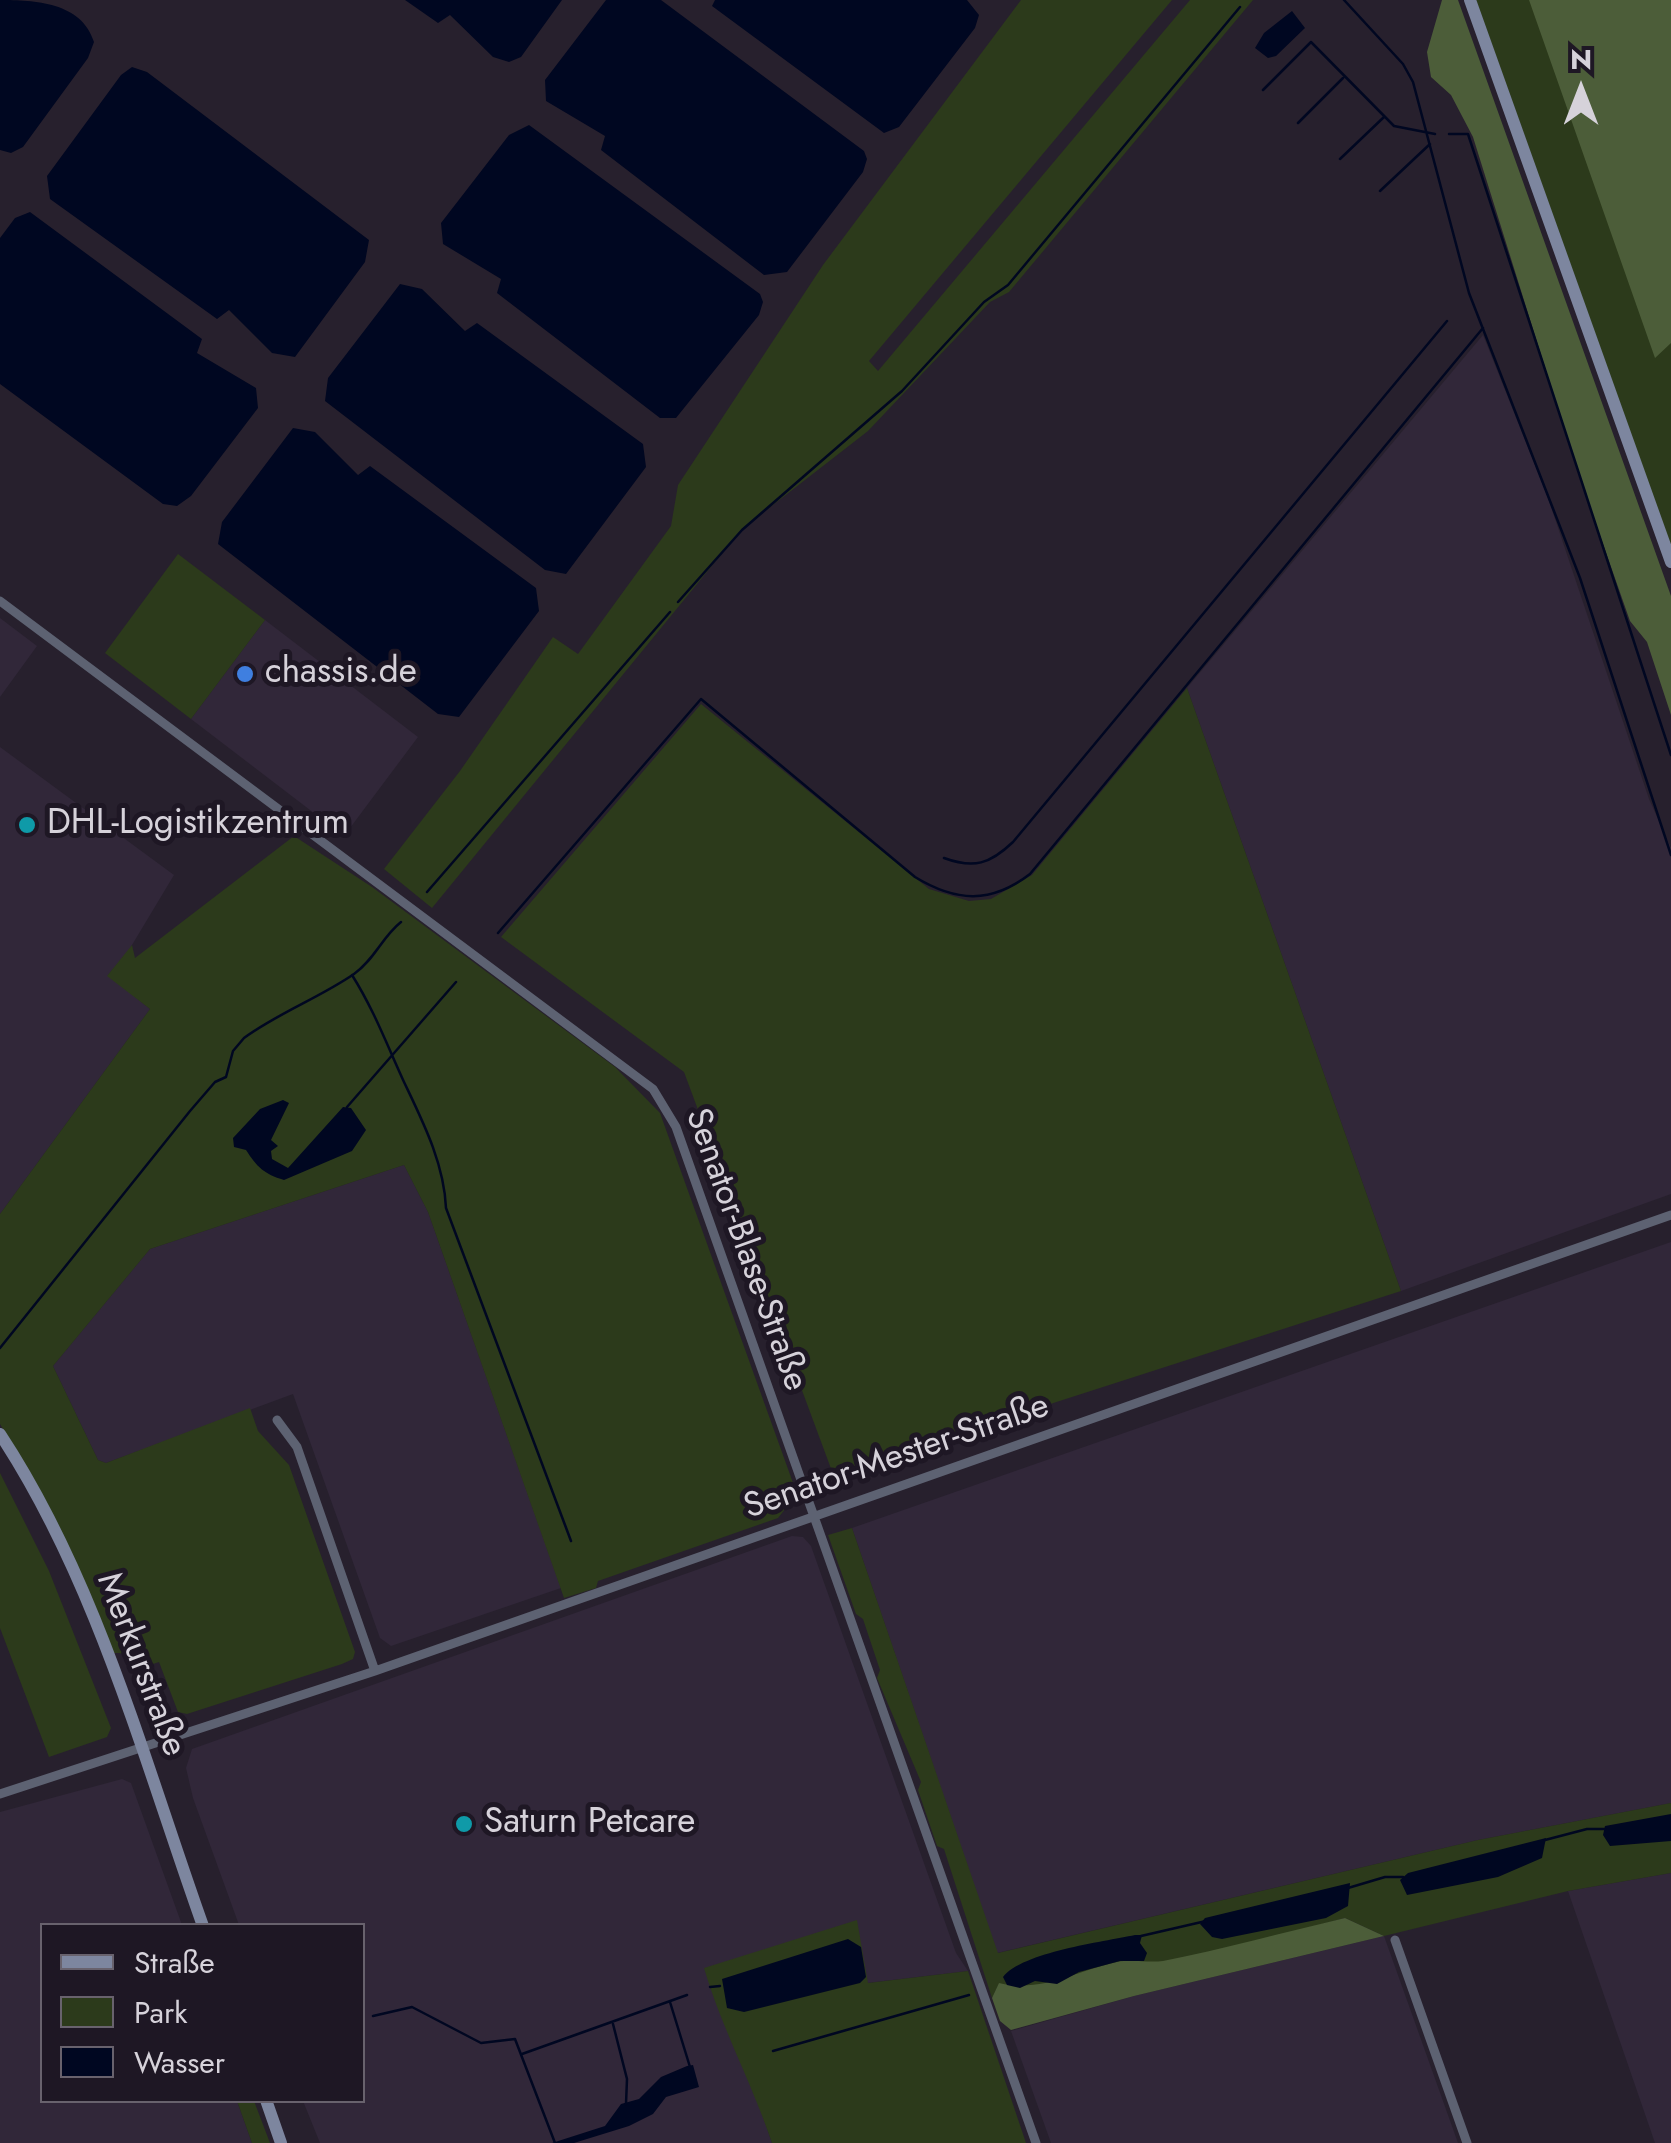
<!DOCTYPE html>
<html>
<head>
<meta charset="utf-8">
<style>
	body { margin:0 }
	#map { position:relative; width:1671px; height:2143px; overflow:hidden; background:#27202d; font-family:Jost,sans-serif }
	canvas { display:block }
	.legend { position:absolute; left:40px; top:1923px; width:325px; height:180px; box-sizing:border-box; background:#1e1724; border:2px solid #68626d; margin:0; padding:12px 18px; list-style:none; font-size:30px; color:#d6d2da }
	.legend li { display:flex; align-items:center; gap:20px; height:50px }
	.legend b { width:50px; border:2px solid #68626d }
	.north { position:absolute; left:1531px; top:40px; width:100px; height:100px; -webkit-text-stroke:8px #1e1724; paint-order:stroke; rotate:0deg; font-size:28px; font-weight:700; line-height:40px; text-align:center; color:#d6d2da }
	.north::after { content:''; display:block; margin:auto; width:35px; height:45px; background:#d6d2da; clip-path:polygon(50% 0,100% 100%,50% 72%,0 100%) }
</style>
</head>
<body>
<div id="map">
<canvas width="1671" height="2143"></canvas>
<ul class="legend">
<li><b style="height:12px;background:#7d869f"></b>Straße</li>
<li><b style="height:28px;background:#2c3a1b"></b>Park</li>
<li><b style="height:28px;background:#000721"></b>Wasser</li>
</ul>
<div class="north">N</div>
</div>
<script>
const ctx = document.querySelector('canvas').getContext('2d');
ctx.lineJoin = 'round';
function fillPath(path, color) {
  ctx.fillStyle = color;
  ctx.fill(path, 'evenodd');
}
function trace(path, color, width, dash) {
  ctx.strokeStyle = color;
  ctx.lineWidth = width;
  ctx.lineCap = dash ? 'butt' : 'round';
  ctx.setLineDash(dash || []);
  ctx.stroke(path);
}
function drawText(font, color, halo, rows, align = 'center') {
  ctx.font = font + ' Jost,sans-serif';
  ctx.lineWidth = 10;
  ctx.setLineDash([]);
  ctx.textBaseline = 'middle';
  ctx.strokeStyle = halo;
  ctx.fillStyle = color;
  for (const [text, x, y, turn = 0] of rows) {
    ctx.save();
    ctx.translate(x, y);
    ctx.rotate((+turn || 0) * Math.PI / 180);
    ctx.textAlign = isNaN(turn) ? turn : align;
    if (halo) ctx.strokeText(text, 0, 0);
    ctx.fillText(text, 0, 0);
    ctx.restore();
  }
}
const built = new Path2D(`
	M1483,335L1547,495L1649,799L1671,848V1194L1401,1291L1187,688Z
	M0,618L37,646L0,697Z
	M265,620L418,737L344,836L191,719Z
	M0,747L174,875L129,950L108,975L150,1009L0,1214Z
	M404,1165L428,1212L561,1588L391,1646L380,1638L293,1394L106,1463L98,1460L53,1366L150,1249Z
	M1671,1242V1803L1478,1840L997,1953L852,1528Z
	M792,1536L803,1537L811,1546L956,1953L968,1971L867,1983L856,1921L753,2086L772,2143H320L303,2101L362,2100V1926L239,1925L193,1798L186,1768L192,1749Z
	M122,1779L131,1783L182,1925L42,1926V2100L237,2101L252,2143H0V1812Z
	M1671,1873V2143H1655L1568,1891Z
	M1384,1936L1458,2143H1051L1011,2031L1134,1996Z`);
const green = new Path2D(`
	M1021,0H1172L869,361L878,371L1190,0H1253L1009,292L990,302L868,431L742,529L432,908L384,869L460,771L553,637L578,654L671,526L678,485L823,265Z
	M1476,0H1671V546Z
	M178,554L265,620L191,719L105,653Z
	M1187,688L1401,1291L833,1474L684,1072L501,937L701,704L929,889L969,901L991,899L1032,875Z
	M294,836L372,887L615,1067L660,1113L797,1494L778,1518L598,1581L596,1588L564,1598L428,1212L404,1165L150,1249L53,1366L98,1460L106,1463L250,1408L258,1431L289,1465L355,1652L353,1659L342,1664L187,1714L178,1712L159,1662L141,1668L120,1653H113L40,1491L0,1424V1214L150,1009L107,976L132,945L135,958Z
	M0,1473L49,1571L111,1728L107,1737L49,1757L0,1628Z
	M852,1528L998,1953L1478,1840L1671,1803V1873L1568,1891L1384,1936L1345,1918L1034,2001L999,1984L992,1998L944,1849L937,1846L918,1790L921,1782L877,1678L880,1670L863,1619L856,1614L828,1535Z
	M857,1920L868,1983L968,1971L1026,2143H772C752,2083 722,2029 704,1968Z
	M237,2101H254L270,2143H252Z`);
const forest = new Path2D(`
	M1442,0H1458L1671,596V715L1647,642L1630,621L1577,470L1473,137L1451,95L1431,77L1427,52Z
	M1529,0H1671V343L1655,358Z
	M1345,1918L1384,1936L1134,1996L1011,2030L1000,2021L992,1998L999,1983C1042,1993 1075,1971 1117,1962C1132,1959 1148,1963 1163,1961C1224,1949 1285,1932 1345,1918Z`);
const water = new Path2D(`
	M0,0C34,0 82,2 94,42L88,58L23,147L11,153L0,150Z
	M405,0H562L521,57L509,62L493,57L450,15L438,23Z
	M606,0H661L864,151L867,159L863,172L787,272L764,275L601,150L605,136L546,101L545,80Z
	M715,0H967L979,15L975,28L899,127L884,133L712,6Z
	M1292,11L1305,28L1276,56L1268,58L1255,48L1264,33Z
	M132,67L147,72L369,240L365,262L295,357L272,353L229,310L217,319L50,199L47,176L121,75Z
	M529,125L760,294L763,302L759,315L676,418H660L497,293L501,279L443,244L441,223L509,135Z
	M30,212L202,339L197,353L256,388L258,408L191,496L177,506L163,504L0,384V238L15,218Z
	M400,284L422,289L465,331L477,323L643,444L646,467L566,574L545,570L325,401L328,378Z
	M293,428L315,432L358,475L370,466L536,588L539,611L459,717L438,714L218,544L222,522Z
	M283,1100L289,1103L271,1140L278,1146L271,1151L272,1159L288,1168L343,1107L351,1108L366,1130L352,1151L284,1180C264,1174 257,1167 246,1150L234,1147L233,1138L260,1109Z
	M1671,1814V1841L1610,1846L1603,1835L1605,1826Z
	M1546,1838L1542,1858L1498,1877L1407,1895L1400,1880L1408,1873Z
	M1350,1883L1348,1906L1326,1918L1222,1939L1212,1937L1200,1924L1205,1918Z
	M1135,1935H1142L1140,1943L1147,1953L1144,1961H1120L1079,1972L1057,1984L1035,1981L1020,1988L1007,1985L1003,1977C1023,1952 1102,1942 1135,1935Z
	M848,1939L861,1947L866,1977L860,1983L744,2012L727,2008L722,1979Z
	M687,2066L693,2065L699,2087L666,2097L653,2114L629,2126L574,2143H552L605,2126L621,2104L639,2099L661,2077Z`);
const stream = new Path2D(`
	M1344,0L1403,64L1413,82L1469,293L1580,578L1671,855
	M1263,90L1311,42L1394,126L1435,134
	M1298,123L1343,78
	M1449,134H1468L1671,755
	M1340,159L1384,117
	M1380,191L1430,144
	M678,602L742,530L902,391L984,302L1008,285L1240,7
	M944,858C974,869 990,864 1013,842L1447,321
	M427,892L670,612
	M498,933L701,699L915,877C956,902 991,904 1030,874L1483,328
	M352,975C374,1010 387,1045 404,1082C423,1122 444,1163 446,1208L571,1541
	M347,1107L456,982
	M0,1348L190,1111L215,1082L226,1077L233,1051L244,1038C278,1013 319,998 354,974C375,959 382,937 401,922
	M1545,1840L1587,1829H1605
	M1348,1888L1385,1877H1403
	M1141,1936L1206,1921
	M710,1987L720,1986
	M670,2002L690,2067
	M373,2016L412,2007L481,2043L515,2039L555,2143
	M613,2024L627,2079L626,2104
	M773,2051L969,1995
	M522,2054L687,1995`);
const street = new Path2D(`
	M0,601L653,1089L676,1127L1036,2143
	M277,1420L297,1447L375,1671
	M0,1794L375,1671L1671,1215
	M1395,1940L1467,2143`);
const secondary = new Path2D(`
	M1470,0L1671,562
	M0,1434C97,1581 144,1761 203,1926
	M266,2100L281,2143`);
const markers = [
	[245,674,10,"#3f7fe0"],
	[27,825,10,"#0f9aa8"],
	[464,1824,10,"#0f9aa8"]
];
const poiNames = [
	["chassis.de",265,674],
	["DHL-Logistikzentrum",47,825],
	["Saturn Petcare",484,1824]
];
const streetNames = [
	["Senator-Blase-Straße",745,1250,70],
	["Senator-Mester-Straße",897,1458,-19],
	["Merkurstraße",140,1665,69]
];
fillPath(built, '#312739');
fillPath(green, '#2c3a1b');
fillPath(forest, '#4c5d39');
fillPath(water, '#000721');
trace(stream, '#000721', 2.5);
trace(street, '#5d6272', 9);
trace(secondary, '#7d869f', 12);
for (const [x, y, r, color] of markers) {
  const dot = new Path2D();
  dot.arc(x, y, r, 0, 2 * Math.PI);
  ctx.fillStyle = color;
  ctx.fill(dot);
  trace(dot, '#1e1724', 4);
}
drawText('35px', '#d6d2da', '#1e1724', poiNames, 'left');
drawText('35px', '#d6d2da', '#1e1724', streetNames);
</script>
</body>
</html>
